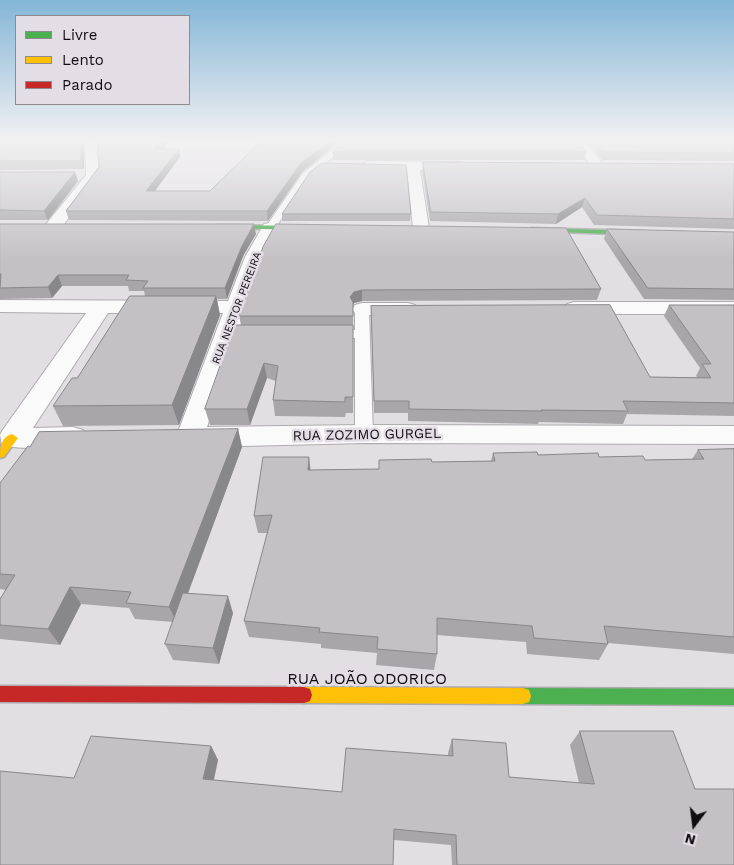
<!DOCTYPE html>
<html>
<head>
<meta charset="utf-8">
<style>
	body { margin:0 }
	#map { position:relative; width:734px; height:865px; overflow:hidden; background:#e2dfe3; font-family:"Work Sans",sans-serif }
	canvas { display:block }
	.legend { position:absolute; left:15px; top:15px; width:175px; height:90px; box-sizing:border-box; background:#e3dde5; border:1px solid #8e8a90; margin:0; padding:6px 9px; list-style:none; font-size:15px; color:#0f0d10 }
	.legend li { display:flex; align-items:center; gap:10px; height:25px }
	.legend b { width:25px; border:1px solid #8e8a90 }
	.north { position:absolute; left:669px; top:800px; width:50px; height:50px; -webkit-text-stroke:4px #e3dde5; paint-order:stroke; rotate:195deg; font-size:14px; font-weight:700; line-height:20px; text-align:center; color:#0f0d10 }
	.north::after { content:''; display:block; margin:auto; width:18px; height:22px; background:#0f0d10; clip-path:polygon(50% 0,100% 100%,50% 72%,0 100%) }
</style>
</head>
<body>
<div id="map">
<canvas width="734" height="865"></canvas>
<ul class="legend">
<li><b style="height:6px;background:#4caf50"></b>Livre</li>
<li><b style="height:6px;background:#ffc107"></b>Lento</li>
<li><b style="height:6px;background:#c62828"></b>Parado</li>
</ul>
<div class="north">N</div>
</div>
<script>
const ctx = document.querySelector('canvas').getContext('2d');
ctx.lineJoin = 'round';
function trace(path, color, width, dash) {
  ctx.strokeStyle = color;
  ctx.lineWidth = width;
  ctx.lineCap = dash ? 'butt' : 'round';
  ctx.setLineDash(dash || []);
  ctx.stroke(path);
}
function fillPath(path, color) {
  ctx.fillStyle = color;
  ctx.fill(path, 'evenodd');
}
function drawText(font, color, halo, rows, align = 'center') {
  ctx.font = font + ' "Work Sans",sans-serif';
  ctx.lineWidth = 5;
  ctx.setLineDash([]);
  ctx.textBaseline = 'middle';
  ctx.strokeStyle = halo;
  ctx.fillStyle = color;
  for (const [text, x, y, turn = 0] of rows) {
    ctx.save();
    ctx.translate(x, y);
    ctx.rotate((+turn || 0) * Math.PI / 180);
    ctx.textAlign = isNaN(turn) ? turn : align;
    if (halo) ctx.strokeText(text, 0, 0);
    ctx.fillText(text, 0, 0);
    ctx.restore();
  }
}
const lane = new Path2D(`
	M345,140H354L309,177L274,230H266L265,228L303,173Z
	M362,305L369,309L373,434L370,438L364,440L358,438L355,434V338L326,337L324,334L326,331L355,330V309Z`);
const street = new Path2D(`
	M85,140H97L100,175L59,231H47L45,227L47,223L86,175Z
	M572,140H584L605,166L603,169H593Z
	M368,161L460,162L467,166L460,170H420L429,228L427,232H415L413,228L407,169L363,168L361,165Z
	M270,223L276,224L278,228L263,257L207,427L364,425L734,426V444L364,443L203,447C195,444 189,446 180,444L176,437L223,313H108L33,428L73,427L83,430L87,437L83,444C63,449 22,450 2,445L0,435L2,431L86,313L0,312V300L228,301L245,257L264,224Z
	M574,302H734V314H574L567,312L564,308L567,304Z
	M362,303H408L415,305L418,309L415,313L408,315H362L355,313L352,309L355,305Z`);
const fast = new Path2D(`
	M216,225L311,226L314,228L311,230L214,228V226Z
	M531,228L643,231L646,233L643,235L529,231L528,230Z
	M523,688L734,689V705L523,704L517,702L515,696L517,690Z`);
const slow = new Path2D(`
	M12,434L18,438L4,457L0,458C0,448 1,437 12,434Z
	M304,687L523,688L529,690L531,696L529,702L523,704L304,703L298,701L296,695L298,689Z`);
const jam = new Path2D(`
	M0,686L304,687L310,689L312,695L310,701L304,703L0,702Z`);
const wall = new Path2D(`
	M0,140H84V169L0,170Z
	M97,140H170L163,149H179L180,157L155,191H210L302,172L268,221L69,220L66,211L99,167Z
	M586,140H734V161L603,160Z
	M333,152H586L584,160H333Z
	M423,162L734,164V229L594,225L582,207L556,224L430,221L422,171Z
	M0,172H75L78,181L48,220H0Z
	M282,214H411L410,221H282Z
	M0,224L256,234L243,256L227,299H217L220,315L179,425L63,426L53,406L145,296L144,291H129L128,286H62L52,298L0,299Z
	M607,229L734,232V300L644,299L604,239Z
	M263,247L601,289L597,300L362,301L354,303L353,305V413H346L345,417L275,416L273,400L276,381L267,378L250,425H210L205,409L241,325L239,316Z
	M669,305H734V416L627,414L623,424L539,422L538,424L408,421V413H374L371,306L650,377H697L696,376L700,368L664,316Z
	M238,429L242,447L188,593L233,613L219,664L173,660L165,644L173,622L135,619L129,608L81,604L60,645L0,639V599L6,590L0,589V483Z
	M734,449V654L608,643V644L599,660L527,654L526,642L437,635V654L434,670L376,665L377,653L321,648V644L249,637L244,621L268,533H258L254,516L311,470L379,469V460L432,462L491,461L493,453L599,457L645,460L692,459L698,450Z
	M580,731L695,789L734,865H452L451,845L394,840L74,778L211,746L218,760L214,780L342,792L448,756V753L452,739L509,777L579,783L570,745Z`);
const shadedWall = new Path2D(`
	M81,140H84V169L81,161Z
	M161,140H170L156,157L154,149Z
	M332,140H342L302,172L268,221L267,211L301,163Z
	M179,149L180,157L148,200L146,191Z
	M75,172L78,181L48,220L44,211Z
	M585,198L582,207L556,224L558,214Z
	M254,224L256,234L243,256L227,299L225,288L242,246Z
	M58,275L62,286L52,298L48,287Z
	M362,290V301L354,303L353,305V328V305L350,297L354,292Z
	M216,296L220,315L179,425L172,405Z
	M264,363L267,378L250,425L247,409Z
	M238,429L242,447L177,623L169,607Z
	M309,457L311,474L308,470Z
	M70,587L81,604L60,645L48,629Z
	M228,596L233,613L219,664L213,648Z
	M211,746L218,760L211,791L203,779Z`);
const building = new Path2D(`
	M0,140H81V161H0Z
	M97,140H161L154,149H179L146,191H210L262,140H332L301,163L267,211H66L99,167Z
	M346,140H578L586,152H333Z
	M595,140H734V153L605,152Z
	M423,162L734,164V219L597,215L585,198L558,214L431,212Z
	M322,163L406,165L411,214H282L310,172Z
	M0,172H75L44,211L0,210Z
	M0,224H254L242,246L225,288H143L148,281L126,280L129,275H58L48,287L0,288L1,274H0Z
	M276,224L566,228L601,289L362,290L354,292L350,297L353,302V316H239L263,247Z
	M607,229L734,232V289L648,288Z
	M130,296H216L172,405L53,406L72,378H77Z
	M610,305L650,377L711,378L702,364H711L669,305H734V403L623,401L628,411L541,410L542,411L409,409V401H374L371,306Z
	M235,325H353V397H345V402L273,400L278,366L264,363L247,409H205Z
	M238,429L169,607L126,603L131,592L70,587L48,629L0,625V599L15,575L0,574V483L28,446L30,447L39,432Z
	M734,449V637L604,626L608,644L534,638L532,626L437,618V654L377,649L378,637L319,632L320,628L244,621L272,515L254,516L263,457H309L308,470L379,469V460L431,459L432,462L495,461L493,453L537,452L538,455L598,453L599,457L643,456L645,460L704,459L698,450Z
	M183,593L228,596L213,648L165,644Z
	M580,731H673L695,789H734V865H457L456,835L394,829L393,865H0V771L74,778L91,736L211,746L203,779L342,792L346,748L453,756L452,739L506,743L509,777L594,784Z`);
const farStreetnames = [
	["RUA NESTOR PEREIRA",237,308,-69]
];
const streetNames = [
	["RUA ZOZIMO GURGEL",367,435,-1]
];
const nearStreetnames = [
	["RUA JOÃO ODORICO",367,679]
];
trace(lane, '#aeabaf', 2);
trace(street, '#aeabaf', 2);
trace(fast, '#aeabaf', 3);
trace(slow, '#aeabaf', 3);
trace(jam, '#aeabaf', 3);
fillPath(lane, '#fbfafb');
fillPath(street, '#fbfafb');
fillPath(fast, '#4caf50');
fillPath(slow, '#ffc107');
fillPath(jam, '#c62828');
fillPath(wall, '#a8a6a9');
fillPath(shadedWall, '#888789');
fillPath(building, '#c3c1c4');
trace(building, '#888789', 1);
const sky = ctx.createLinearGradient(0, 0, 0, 261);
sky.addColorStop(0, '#84b6d7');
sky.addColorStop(0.54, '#f2f1f2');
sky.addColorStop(1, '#f2f1f200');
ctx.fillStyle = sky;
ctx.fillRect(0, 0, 734, 261);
drawText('11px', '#0f0d10', '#e3dde5', farStreetnames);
drawText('14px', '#0f0d10', '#e3dde5', streetNames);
drawText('16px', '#0f0d10', '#e3dde5', nearStreetnames);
</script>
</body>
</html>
